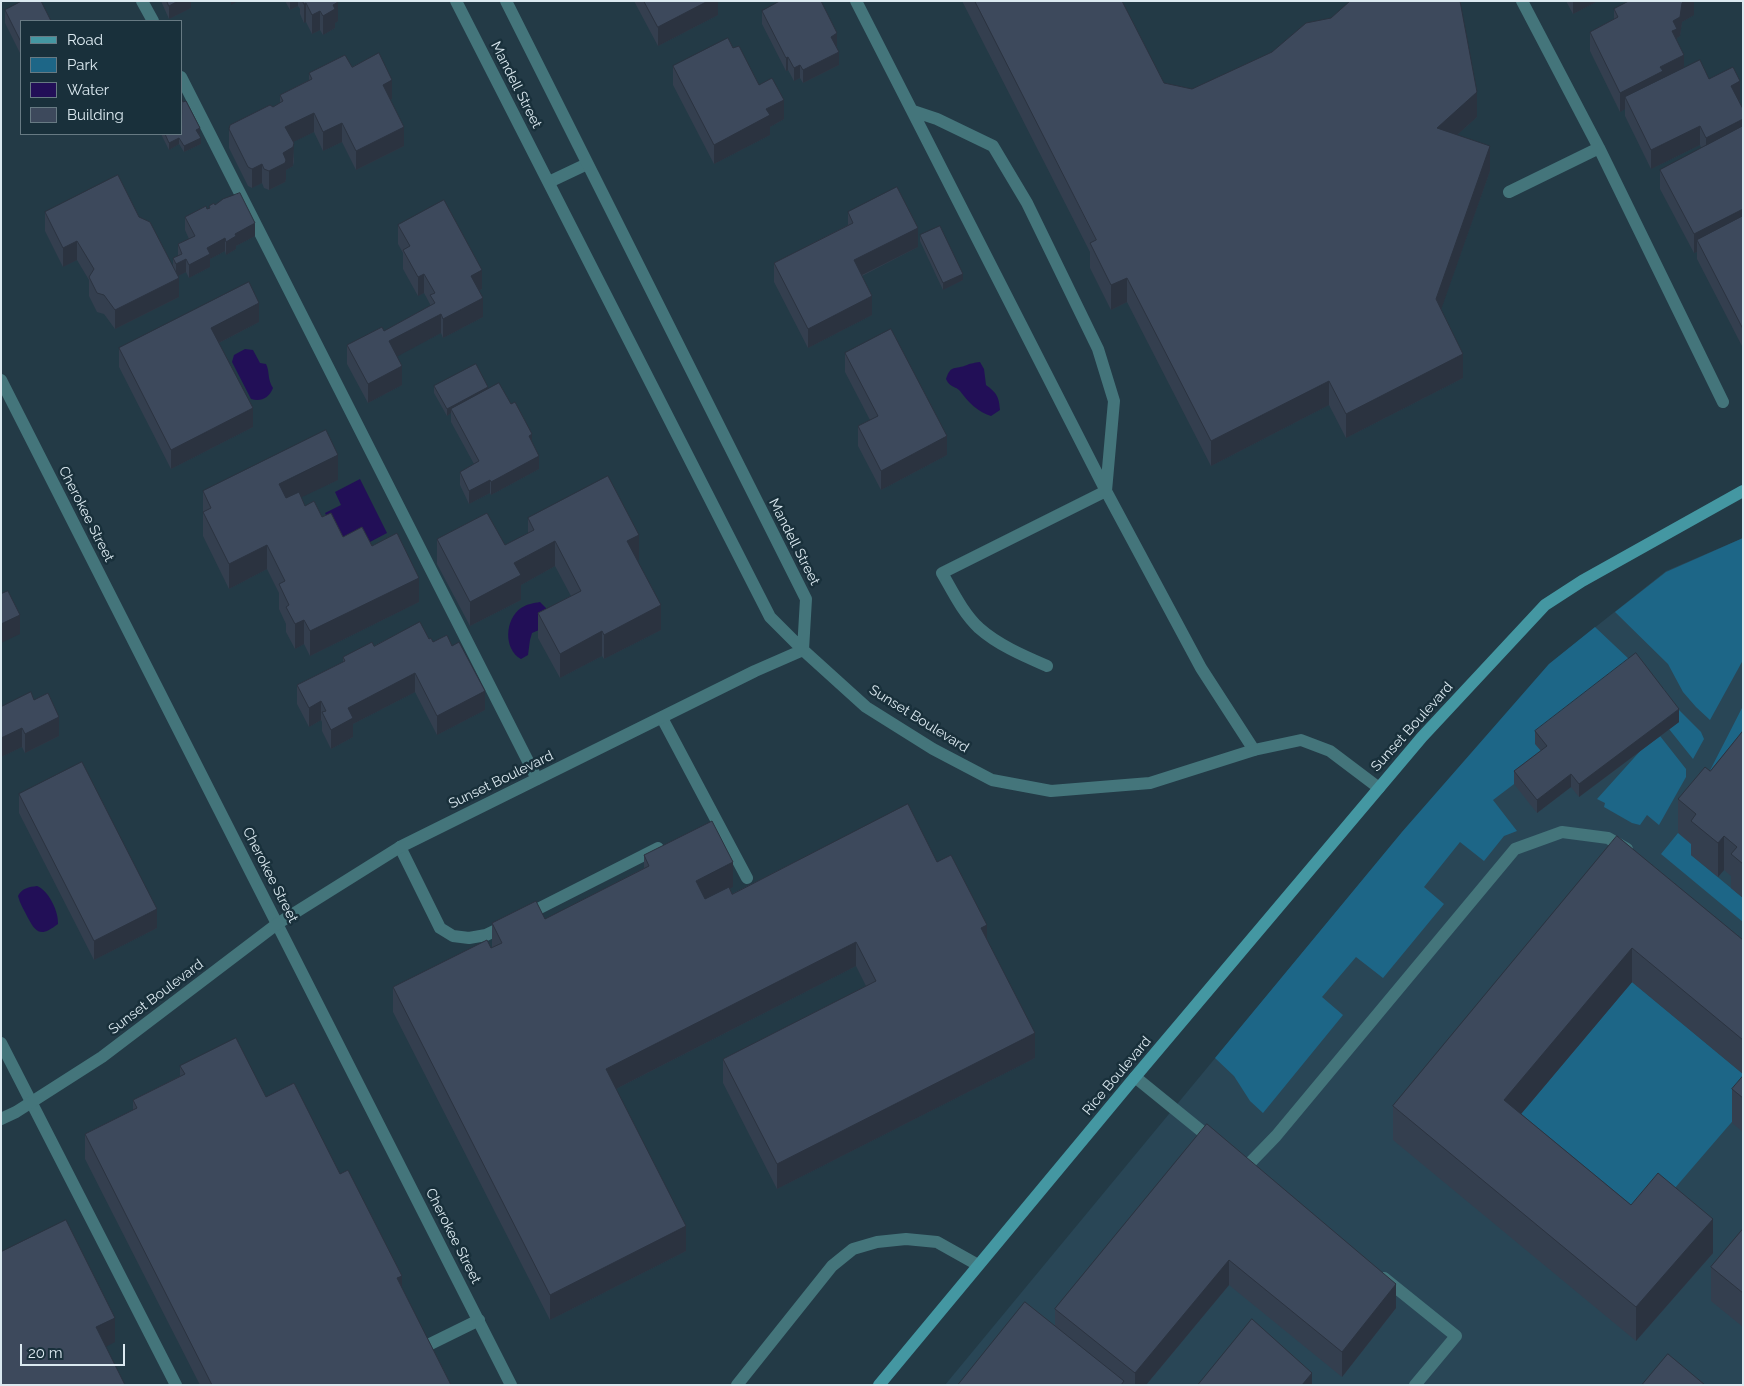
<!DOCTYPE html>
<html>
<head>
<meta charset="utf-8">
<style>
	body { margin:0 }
	#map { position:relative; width:1744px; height:1386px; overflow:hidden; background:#233a46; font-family:Raleway,sans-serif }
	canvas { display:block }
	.frame { position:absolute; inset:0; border:2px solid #dbe9f0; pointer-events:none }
	.legend { position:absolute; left:20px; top:20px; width:162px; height:115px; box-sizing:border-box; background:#19303b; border:1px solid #677a83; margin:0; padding:6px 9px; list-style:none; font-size:15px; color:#dbe9f0 }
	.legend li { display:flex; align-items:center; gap:10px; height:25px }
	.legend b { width:25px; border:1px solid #677a83 }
	.scale { position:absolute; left:20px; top:1344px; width:105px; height:22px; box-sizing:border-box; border:2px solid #dbe9f0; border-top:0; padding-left:6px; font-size:15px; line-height:18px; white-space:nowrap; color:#dbe9f0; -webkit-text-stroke:4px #19303b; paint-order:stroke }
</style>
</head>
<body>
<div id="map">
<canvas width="1744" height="1386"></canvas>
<div class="frame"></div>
<ul class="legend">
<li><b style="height:6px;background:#4497a2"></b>Road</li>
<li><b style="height:14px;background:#1d6687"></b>Park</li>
<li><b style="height:14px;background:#220f57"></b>Water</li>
<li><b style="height:14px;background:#3d495c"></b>Building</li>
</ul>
<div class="scale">20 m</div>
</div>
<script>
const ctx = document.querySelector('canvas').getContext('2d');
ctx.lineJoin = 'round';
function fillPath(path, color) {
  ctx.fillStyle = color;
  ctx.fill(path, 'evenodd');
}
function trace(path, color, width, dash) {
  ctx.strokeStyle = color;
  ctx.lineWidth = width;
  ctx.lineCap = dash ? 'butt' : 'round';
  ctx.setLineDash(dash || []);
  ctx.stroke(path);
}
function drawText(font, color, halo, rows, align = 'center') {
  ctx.font = font + ' Raleway,sans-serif';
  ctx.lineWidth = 5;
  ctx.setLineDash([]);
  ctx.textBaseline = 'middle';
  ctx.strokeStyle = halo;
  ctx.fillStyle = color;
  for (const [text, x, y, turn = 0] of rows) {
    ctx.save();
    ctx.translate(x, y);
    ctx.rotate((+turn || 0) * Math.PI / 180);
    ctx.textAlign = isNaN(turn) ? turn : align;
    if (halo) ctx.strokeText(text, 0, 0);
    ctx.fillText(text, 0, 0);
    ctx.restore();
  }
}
const built = new Path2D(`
	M1743,538V1385H945L1402,832L1549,664L1666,571Z`);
const green = new Path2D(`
	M1743,538V660L1710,720L1696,707L1683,692L1668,664L1615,612L1666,572Z
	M1595,627L1649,678L1664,689L1674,705L1701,732L1704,739L1693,759L1669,729L1536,744L1547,759L1493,800L1517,831L1504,836L1484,861L1460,842L1424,887L1444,904L1383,978L1356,957L1322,997L1343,1015L1263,1113L1250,1101L1234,1076L1215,1058L1402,832L1549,664Z
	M1743,706V765L1691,855L1743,898V922L1661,854L1678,833Z
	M1660,736L1686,769V777L1659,825L1647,815L1640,825L1632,823L1604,807L1605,803L1597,799L1642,749Z
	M1632,982L1743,1074V1109L1631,1239L1504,1134Z`);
const water = new Path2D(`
	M245,349L253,350L260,363L266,364C270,372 267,379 273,388C269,398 261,402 251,399L232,362L234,355Z
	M980,362L984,369L986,385C997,393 999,397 1000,410L991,416C978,412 968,402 960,391C956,386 950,388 946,379C951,364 955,370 967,365C972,363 974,363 980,362Z
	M360,479L387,533L370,542L364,537L341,542L325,513L341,505L335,492Z
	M540,602L547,609L551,618L539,630L532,633L530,640L528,655L521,659C503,649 505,619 521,608C527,604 534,603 540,602Z
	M37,886C49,891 59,912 58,924C42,936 37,935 28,918C24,910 20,904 18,896C22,888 29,887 37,886Z`);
const service = new Path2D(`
	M142,1L153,21
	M856,1L1106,491L1201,668L1254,750
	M1522,1L1599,148L1723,402
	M181,77L537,779
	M913,111L937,119L993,146L1027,203L1098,349L1114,401L1106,491L942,573C953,592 963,613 979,628C998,645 1024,656 1047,666
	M1509,192L1599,148
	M662,718L747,878
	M400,847L440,928L453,936L469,938L486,935L507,925
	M524,916L658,848
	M1,1043L176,1385
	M1135,1077L1215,1142
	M1246,1167L1276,1136L1515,849L1562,832L1608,838L1627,849
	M1384,1278L1456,1336L1415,1385
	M420,1349L479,1320
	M737,1385L832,1266L853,1249L877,1242L906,1239L937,1242L978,1265`);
const minor = new Path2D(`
	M549,182L587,164
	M1,380L511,1385`);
const tertiary = new Path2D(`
	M456,1L770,617L803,650L866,707L933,749L992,780L1051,791L1150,783L1254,750L1301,740L1330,751L1379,788
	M506,1L806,599L803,650
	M1,1119L16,1112L102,1057L277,924L400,847L755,671L803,650`);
const secondary = new Path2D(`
	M879,1385L1135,1077L1379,788L1422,737L1545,605L1582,581L1743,491`);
const wall = new Path2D(`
	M161,1H191V8L169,19Z
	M285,1H338V21L335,23V28L323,35L320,30L312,34L306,22L304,23L300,14V9L298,6L290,10Z
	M634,1H718V15L658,46Z
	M962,1H1122L1164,83L1192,89L1477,117L1457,135L1490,171L1441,309L1463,378L1346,438L1329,405L1211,466L1127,302L1111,310L1090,268V252Z
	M1566,1H1598L1573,14Z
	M1694,1V15L1682,22L1680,36L1677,38V41L1684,68L1709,79L1740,100L1739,101L1743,109V348L1697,259V252L1694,253L1660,189V170L1701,148L1700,145L1651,169L1625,116V109L1620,112L1590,51V32L1614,19V9Z
	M5,10L21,21V55L5,23Z
	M762,11L837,46L836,47L839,65L803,83L800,78L794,81L788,70L786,71L762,24Z
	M733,48L784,119L770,127V135L714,164L673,85V66Z
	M352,67L392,99L390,100L404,146L356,170L342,142L323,151L314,132L293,142L294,162L293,166L286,170V179L285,182L269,190L264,188L262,183L252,188L248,186L229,148V129L280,103V95L309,80V73Z
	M161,134H200L199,135L201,144L184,152L179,144L169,150Z
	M215,205L255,236L236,246V249L226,255L225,251L210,259V267L189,278L186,272L178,276L179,297L115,329L104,314L97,312L89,296V280L77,260L63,267L45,231V212L139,217L173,268V258L178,256V244L189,239L185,230V217L207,209H209V206Z
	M848,212L918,247L862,276L872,315L808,348L774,282V263L848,225Z
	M398,225L482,289L479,291L483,317L443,338L441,333L397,356L402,385L368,403L347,364V345L384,331L430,306V304L424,293L418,296L403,269V253L398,244Z
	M920,235L963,280L943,290L920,241Z
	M259,322L219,343L253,427L171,469L119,367V348Z
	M845,353L947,455L881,490L858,446V426L870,420L845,372Z
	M434,386L488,389L532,443L539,469L491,495L490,493L469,504L460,485V472L474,464L451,422V413L447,416L434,393Z
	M338,480L301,497L305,506L322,517L343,537L372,546L419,602L310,656L304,644L295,649L286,632V624L279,609V593L267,569L229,589L203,536V491Z
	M528,518L639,560H637L661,630L604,659L602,656L560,678L538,638V613L571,596L555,566L521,585V600L470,626L437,564V539L505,545L528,533Z
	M429,639L485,710L437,735L415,692L353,724V737L331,749L322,731V722L321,720L309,727L297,704V685L343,662V657L374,646Z
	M34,700L59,736L25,753L22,747L1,757V707Z
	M1679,722L1579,797L1571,787L1537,813L1514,784V771L1541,751L1535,744V731Z
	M1743,731V898L1731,888V876L1724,870L1718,877L1691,855V844L1678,833V799L1710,771Z
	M19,794L157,928L94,960L19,813Z
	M1617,836L1743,940V1074L1632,982L1521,1114L1631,1205L1713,1253L1636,1341L1393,1140V1106Z
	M644,855L733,887L730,888L732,894L937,862L987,939L1035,1058L777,1189L723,1083V1059L866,986L856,966L616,1089L686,1251L550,1320L393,1012V987L492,948V923L545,919L644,868Z
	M180,1066L266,1097L340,1174L402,1288L451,1385H200L85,1159V1134L133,1110V1100L180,1076Z
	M1743,1076V1132L1732,1123V1089Z
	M1207,1124L1396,1308L1342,1377L1229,1285L1146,1385H958L1055,1326V1309Z
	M1743,1228V1327L1711,1301V1267Z`);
const shadedWall = new Path2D(`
	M178,1H191V8L169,19V6Z
	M231,1H238L231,5Z
	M290,1H298V6L290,10Z
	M708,1H718V15L658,46V27Z
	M1573,1H1598L1573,14Z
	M1684,1H1694V15L1682,22L1680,36L1677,38V48L1672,31L1673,21L1682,3Z
	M338,2V21L335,23V28L323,35V16L333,5Z
	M306,3V22L304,23V4Z
	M320,11V30L312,34V15Z
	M837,33V46L831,50V37Z
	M839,52V65L803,83V70Z
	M1684,55V74L1625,97V109L1620,112V93L1660,67Z
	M788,57V70L786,71V58Z
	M800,65V78L794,81V68Z
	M392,80V99L383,104V85Z
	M1740,81V100L1731,105V86Z
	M1477,92V117L1437,153V128Z
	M784,100V119L770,127V135L714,164V145L766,109Z
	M314,113V132L285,146V127Z
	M1743,119V138L1706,157V138Z
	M342,123V142L323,151V132Z
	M1700,126V145L1651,169V150Z
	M404,127V146L356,170V151Z
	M200,128V134L196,136V130Z
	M179,138V144L169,150V143Z
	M201,138V144L184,152V146Z
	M294,143L293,166L286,170V179L285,182L269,190V171L283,153Z
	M1490,146V171L1436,324V299Z
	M262,164V183L252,188V169Z
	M1743,209V228L1697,240V252L1694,253V234Z
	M255,223V236L236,246V249L226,255V242L235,234Z
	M918,228V247L854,279V260Z
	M225,238V251L210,259V267L189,278V265L207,248Z
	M77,241V260L63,267V248Z
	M186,259V272L176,277V264Z
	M482,270V289L471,295V276Z
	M424,274V293L418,296V277Z
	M963,274V280L943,290V283Z
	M179,278V297L115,329V310Z
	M1127,278V302L1111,310V285Z
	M872,296V315L808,348V329Z
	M483,298V317L443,338V319Z
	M259,303V322L211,347V328Z
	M441,314V333L389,361V341Z
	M1463,354V378L1346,438V414Z
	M402,366V385L368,403V384Z
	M1329,381V405L1211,466V441Z
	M488,387V394L451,409V413L447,416V409Z
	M253,408V427L171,469V450Z
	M532,434V447L529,436Z
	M947,436V455L881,490V471Z
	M338,455V480L279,508V484Z
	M539,456V469L491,495V482Z
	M490,480V493L469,504V491Z
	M639,535V560L627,566V541Z
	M555,541V566L521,585V600L470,626V602L514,563Z
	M267,545V569L229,589V564Z
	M419,578V602L310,656V631Z
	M661,605V630L604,659V635Z
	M20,615V634L1,643V655V624Z
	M304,620V644L295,649V624Z
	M602,631V656L560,678V654Z
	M415,673V692L353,724V737L331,749V730L348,708Z
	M485,691V710L437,735V716Z
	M321,701V720L309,727V708Z
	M1679,709V722L1579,797V784Z
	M59,717V736L25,753V734Z
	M22,728V747L1,757V738Z
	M1571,774V787L1537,813V800Z
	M1724,836V870L1718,877V843Z
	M733,862V887L696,906V881Z
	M157,909V928L94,960V941Z
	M987,925V949L981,928Z
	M856,942V966L606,1094V1069Z
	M1632,948V982L1504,1134V1100Z
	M1035,1033V1058L777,1189V1164Z
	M1713,1219V1253L1636,1341V1307Z
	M686,1226V1251L550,1320V1295Z
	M1229,1260V1285L1146,1385H1135V1373Z
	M402,1276V1301L397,1278Z
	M1396,1284V1308L1342,1377V1352Z
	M115,1318V1342L96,1352V1327Z
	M1312,1373V1385H1302Z`);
const building = new Path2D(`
	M22,1H41L51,21H21V42L5,10Z
	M167,1H178L169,6Z
	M303,1H338V2L333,5L335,9L323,16L320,11L312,15L306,3L304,4Z
	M644,1H708L658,27Z
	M780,1H821L837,33L831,37L839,52L803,70L800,65L794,68L788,57L786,58L762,11Z
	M975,1H1122L1164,83L1192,89L1272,52L1306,23L1331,18L1350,1H1460L1477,92L1437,128L1490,146L1436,299L1463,354L1346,414L1329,381L1211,441L1127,278L1111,285L1090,243L1096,240Z
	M1629,1H1684L1682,3L1680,17L1673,21L1677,29L1672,31L1684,55L1660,67L1663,71L1620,93L1590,32L1618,17L1614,9Z
	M728,38L733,48L739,46L759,85L772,78L784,100L766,109L770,115L714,145L673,66Z
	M379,53L392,80L383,85L404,127L356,151L342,123L323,132L314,113L285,127L294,143L293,147L283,153L286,160L285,163L269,171L264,169L262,164L252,169L248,167L229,129L230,125L270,105L273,107L283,101L280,95L312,79L309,73L345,55L352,67Z
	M1700,60L1709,79L1733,67L1740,81L1731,86L1743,109V119L1706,138L1700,126L1651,150L1625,97Z
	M182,99L183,102L186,101L200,128L196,130L201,138L184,146L179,138L169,143L165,134H181Z
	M1743,126V209L1694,234L1660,170Z
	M118,175L139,217L150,222L179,278L115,310L104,295L97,293L89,277L94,269L77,241L63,248L45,212Z
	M897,187L918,228L854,260L872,296L808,329L774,263L853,223L848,212Z
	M240,193L255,223L235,234L236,236L226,242L225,238L207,248L210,254L189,265L186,259L176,264L173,258L182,254L178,244L195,236L185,217L206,206L207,209L210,208L209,206L214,203L215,205L223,199Z
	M444,200L482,270L471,276L483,298L443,319L441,314L389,341L402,366L368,384L347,345L382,327L384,331L435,303L430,295L435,293L424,274L418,277L403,250L410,246L398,225Z
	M1743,216V329L1697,240Z
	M940,226L963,274L943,283L920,235Z
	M249,282L259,303L211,328L253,408L171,450L119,348Z
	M891,329L947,436L881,471L858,426L878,416L845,353Z
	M476,364L488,387L447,409L434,386Z
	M499,383L511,404L515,402L532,434L529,436L539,456L491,482L490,480L469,491L460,472L479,461L451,409Z
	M326,430L338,455L279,484L286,498L299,492L305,506L314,501L322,517L331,513L343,537L362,527L372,546L397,533L419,578L310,631L304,620L295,624L286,607L289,605L279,584L285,581L267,545L229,564L203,512L211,508L203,491Z
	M608,476L639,535L627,541L661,605L604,635L602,631L560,654L538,613L581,591L555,541L514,563L521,575L470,602L437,539L487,513L505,545L534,530L528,518Z
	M8,591L20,615L1,624V594Z
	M420,622L429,639L431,638L433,642L447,635L452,646L459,642L485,691L437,716L415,673L348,708L353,718L331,730L322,712L326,711L321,701L309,708L297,685L345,661L343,657L372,642L374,646Z
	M1636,653L1679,709L1579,784L1571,774L1537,800L1514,771L1547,746L1535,731Z
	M31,692L34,700L48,693L59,717L25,734L22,728L1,738V707Z
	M1743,731V864L1731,854L1737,847L1724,836L1718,843L1691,821L1696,814L1678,799L1705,767L1710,771Z
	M82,762L157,909L94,941L19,794Z
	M908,804L937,862L951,855L987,925L981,928L1035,1033L777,1164L723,1059L876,981L856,942L606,1069L686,1226L550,1295L393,987L487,940L491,948L502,943L492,923L536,901L545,919L649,866L644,855L712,821L733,862L696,881L705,899L729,887L732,894Z
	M1617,836L1743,940V1040L1632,948L1504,1100L1631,1205L1658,1173L1713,1219L1636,1307L1393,1106Z
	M236,1038L266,1097L294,1083L340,1174L348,1170L402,1276L397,1278L451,1385H212L85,1134L137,1108L133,1100L185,1074L180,1066Z
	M1743,1076V1098L1732,1089Z
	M1207,1124L1396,1284L1342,1352L1229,1260L1135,1373L1055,1309Z
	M66,1220L115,1318L96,1327L125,1385H1V1252Z
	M1743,1229V1293L1711,1267Z
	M1025,1302L1124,1381L1121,1385H958Z
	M1252,1319L1312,1373L1302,1385H1198Z
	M1668,1354L1705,1385H1642Z`);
const streetNames = [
	["Mandell Street",516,85,63],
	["Cherokee Street",86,514,63],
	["Mandell Street",794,542,63],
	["Sunset Boulevard",919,719,32],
	["Sunset Boulevard",1412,727,-48],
	["Sunset Boulevard",501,780,-26],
	["Cherokee Street",270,875,63],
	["Sunset Boulevard",156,997,-37],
	["Rice Boulevard",1117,1076,-50],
	["Cherokee Street",453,1236,63]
];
fillPath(built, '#294656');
fillPath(green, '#1d6687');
fillPath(water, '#220f57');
trace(service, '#44757b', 12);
trace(minor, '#44757b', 12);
trace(tertiary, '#44757b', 12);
trace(secondary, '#4497a2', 12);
fillPath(wall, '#343f4f');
fillPath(shadedWall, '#2b3340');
fillPath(building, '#3d495c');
trace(building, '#2b3340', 1);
drawText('14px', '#dbe9f0', '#19303b', streetNames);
</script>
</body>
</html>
